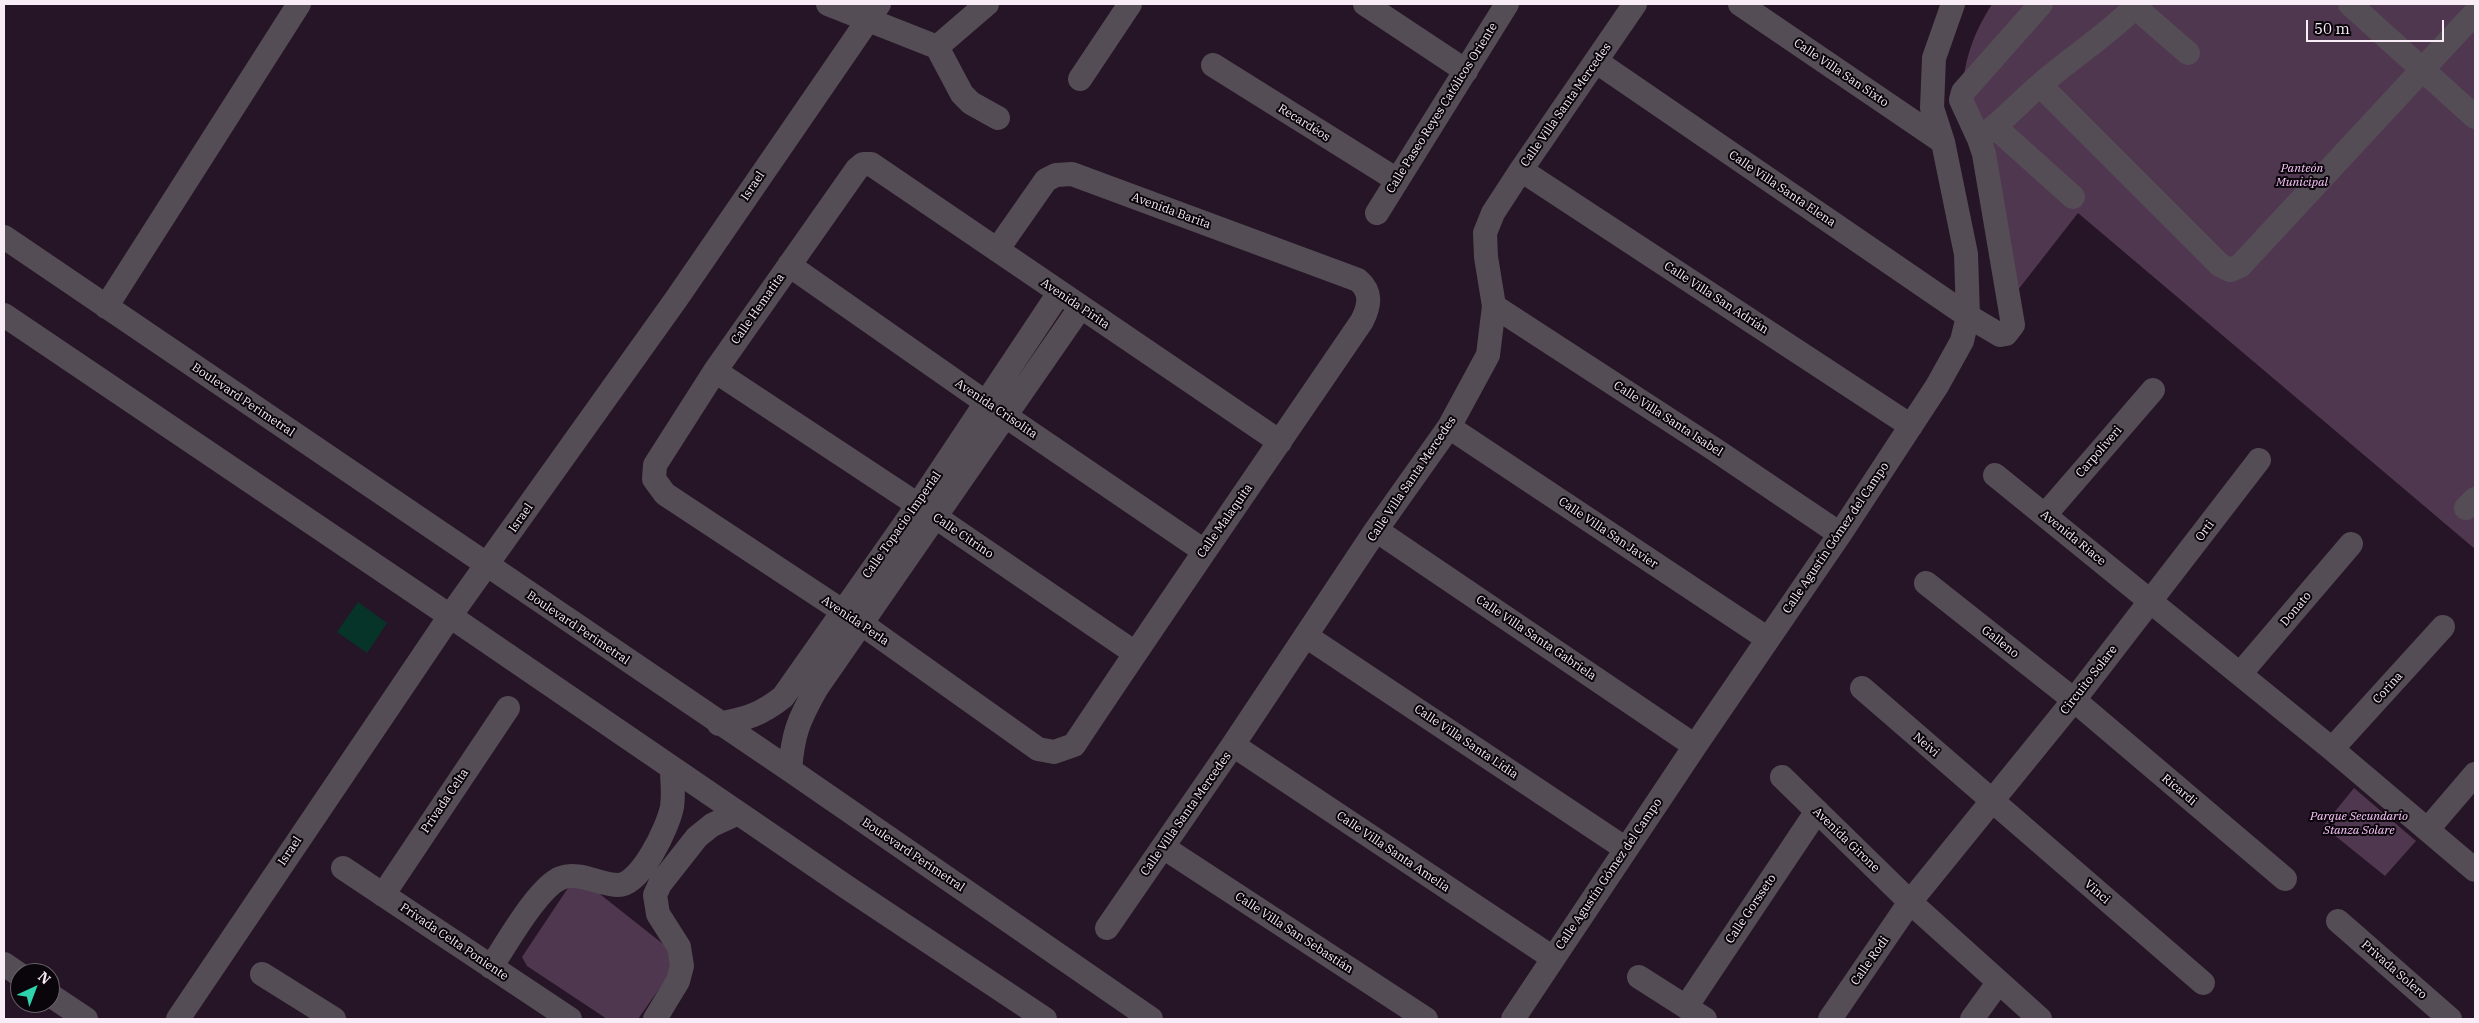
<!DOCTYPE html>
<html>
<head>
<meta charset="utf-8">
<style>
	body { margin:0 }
	#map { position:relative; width:2479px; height:1023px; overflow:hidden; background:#261526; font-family:"IBM Plex Serif",serif }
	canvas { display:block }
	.frame { position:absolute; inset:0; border:5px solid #f8ecf7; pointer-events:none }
	.north { position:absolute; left:10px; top:963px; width:50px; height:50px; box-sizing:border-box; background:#0a050b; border:1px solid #696169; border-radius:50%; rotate:43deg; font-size:14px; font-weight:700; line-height:20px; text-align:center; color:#f8ecf7 }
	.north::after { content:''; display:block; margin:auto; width:18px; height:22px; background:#2ed4ab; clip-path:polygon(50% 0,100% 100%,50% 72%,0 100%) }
	.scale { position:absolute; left:2306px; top:20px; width:138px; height:22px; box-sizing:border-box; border:2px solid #f8ecf7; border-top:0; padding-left:6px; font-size:15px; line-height:18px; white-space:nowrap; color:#f8ecf7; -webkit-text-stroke:4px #0a050b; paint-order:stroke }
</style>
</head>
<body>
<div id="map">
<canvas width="2479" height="1023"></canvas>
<div class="frame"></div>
<div class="north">N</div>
<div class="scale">50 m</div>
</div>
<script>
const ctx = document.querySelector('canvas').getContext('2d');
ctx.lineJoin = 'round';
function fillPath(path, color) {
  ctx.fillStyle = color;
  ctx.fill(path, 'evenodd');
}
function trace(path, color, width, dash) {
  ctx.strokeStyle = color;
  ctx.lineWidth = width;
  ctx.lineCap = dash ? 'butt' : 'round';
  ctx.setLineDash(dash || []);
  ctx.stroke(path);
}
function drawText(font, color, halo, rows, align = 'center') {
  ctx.font = font + ' "IBM Plex Serif",serif';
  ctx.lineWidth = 4;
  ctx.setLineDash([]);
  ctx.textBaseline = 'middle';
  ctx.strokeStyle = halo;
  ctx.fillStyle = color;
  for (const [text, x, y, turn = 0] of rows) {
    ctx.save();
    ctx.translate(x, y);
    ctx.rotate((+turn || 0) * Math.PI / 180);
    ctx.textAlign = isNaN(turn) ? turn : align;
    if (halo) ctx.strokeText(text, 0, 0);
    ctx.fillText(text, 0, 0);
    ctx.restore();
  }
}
const green = new Path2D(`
	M1992,4H2475V549L2078,213L2014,295L1962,97C1964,60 1972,36 1992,4Z
	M2354,788L2416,841L2385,876L2323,826Z
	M581,886L596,891L677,955L676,965L638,1019H607L527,966L522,957L568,888Z`);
const building = new Path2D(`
	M358,602L387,623L367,653L337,632Z`);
const minor = new Path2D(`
	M828,4L937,47L987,4
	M1365,4L1466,71
	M1740,4L1943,142
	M2350,4L2475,117
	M2135,7L2188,53
	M937,47L962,94L971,103L998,118
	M1597,62L1968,316L2000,335L2006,334L2013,325L1984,154L1979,139L1961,100L1963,92L2041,4
	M1213,65L1397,180
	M1080,79L1130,4
	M2040,85L2220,265L2230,270L2240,266L2475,13
	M1996,128L2073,197
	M1979,139C2001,123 2019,103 2040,85C2072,57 2108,35 2138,4
	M1521,170L1911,426
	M1377,213L1507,4
	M4,237L790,770L1151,1019
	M997,250L1046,180L1056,175L1072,174L1358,280C1372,292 1370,305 1362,321C1266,462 1169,602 1074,745L1054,752L1038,749L862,624L665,494L654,479L655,465L715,371L857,169L863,164H871L1280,442
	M789,265L985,402L1204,551
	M1494,306L1714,449L1840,534
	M106,307L299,4
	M4,315L450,616L848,888L1045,1019
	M715,371L918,505L1135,653
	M1449,427L1768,639
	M1995,475L2332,749L2475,870
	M2466,508L2475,499
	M2045,515L2153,390
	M1376,530L1695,746
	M1926,583L2074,700L2285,879
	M1306,636L1626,849
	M2240,674L2351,544
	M1862,688L2203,983
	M719,724C748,718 760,715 783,697L918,505L1059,293
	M1233,745L1553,958
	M2332,749L2443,627
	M790,770C793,734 798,721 816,689L1080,308
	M1782,777L1910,902L2040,1019
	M2428,829L2475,774
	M1163,847L1426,1019
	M343,868L570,1019
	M383,895L508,708
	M2338,921L2450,1019
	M1107,928L1233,745L1376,530L1449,427L1488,355L1494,306L1486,257L1485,233L1493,213L1521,170L1635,4
	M4,964L20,975
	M491,967C506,945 538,887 561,878C578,871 601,885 618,885C641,885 668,827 672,807C674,795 672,781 672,768
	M262,974L334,1019
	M1639,977L1705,1019
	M50,995L86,1019
	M1686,1007L1817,811
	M178,1019L450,616L677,298L879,4
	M655,1019L678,981L682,966L679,947L658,914L655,895L660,884L697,837L712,825L738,813
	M1513,1019L1695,746L1840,534L1937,386L1962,341L1968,316L1966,254L1943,142L1932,108L1934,58L1953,4
	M1830,1019L1910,902L2074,700L2259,460
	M1972,1019L1998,983`);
const streetNames = [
	["Calle Villa San Sixto",1841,73,34],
	["Calle Villa Santa Mercedes",1566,105,-55],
	["Calle Paseo Reyes Católicos Oriente",1442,108,-58],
	["Recardéos",1304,123,32],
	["Israel",753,186,-56],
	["Calle Villa Santa Elena",1782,189,34],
	["Avenida Barita",1171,211,20],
	["Calle Villa San Adrián",1716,298,33],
	["Avenida Pirita",1075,304,34],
	["Calle Hematita",758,309,-55],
	["Boulevard Perimetral",243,400,34],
	["Avenida Crisolita",996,409,34],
	["Calle Villa Santa Isabel",1668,419,33],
	["Carpoliveri",2099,452,-49],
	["Calle Villa Santa Mercedes",1412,479,-56],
	["Israel",521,518,-55],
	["Calle Malaquita",1225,521,-55],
	["Calle Topacio Imperial",902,525,-55],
	["Orti",2205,531,-53],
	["Calle Villa San Javier",1608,533,34],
	["Calle Citrino",963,536,34],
	["Calle Agustín Gómez del Campo",1836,538,-56],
	["Avenida Riace",2073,538,39],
	["Donato",2296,609,-50],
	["Avenida Perla",855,621,34],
	["Boulevard Perimetral",578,628,34],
	["Calle Villa Santa Gabriela",1536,638,34],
	["Galleno",2000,642,38],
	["Circuito Solare",2089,680,-52],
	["Corina",2388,688,-48],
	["Calle Villa Santa Lidia",1466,742,34],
	["Neivi",1926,745,41],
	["Ricardi",2179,790,40],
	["Privada Celta",445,801,-56],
	["Calle Villa Santa Mercedes",1186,814,-55],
	["Avenida Girone",1846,840,44],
	["Israel",290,851,-56],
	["Calle Villa Santa Amelia",1393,852,34],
	["Boulevard Perimetral",913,855,34],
	["Calle Agustín Gómez del Campo",1609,874,-56],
	["Vinci",2097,892,41],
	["Calle Gorsseto",1751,909,-56],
	["Calle Villa San Sebastián",1294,933,33],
	["Privada Celta Poniente",454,942,34],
	["Calle Rodi",1870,961,-55],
	["Privada Solero",2394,970,41]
];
const parkNames = [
	["Panteón",2302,169],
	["Municipal",2302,183],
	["Parque Secundario",2359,817],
	["Stanza Solare",2359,831]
];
fillPath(green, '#503750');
fillPath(building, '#073428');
trace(minor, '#554d55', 24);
drawText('12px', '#f8ecf7', '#0a050b', streetNames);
drawText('italic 12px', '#fbc5fb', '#0a050b', parkNames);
</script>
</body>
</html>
